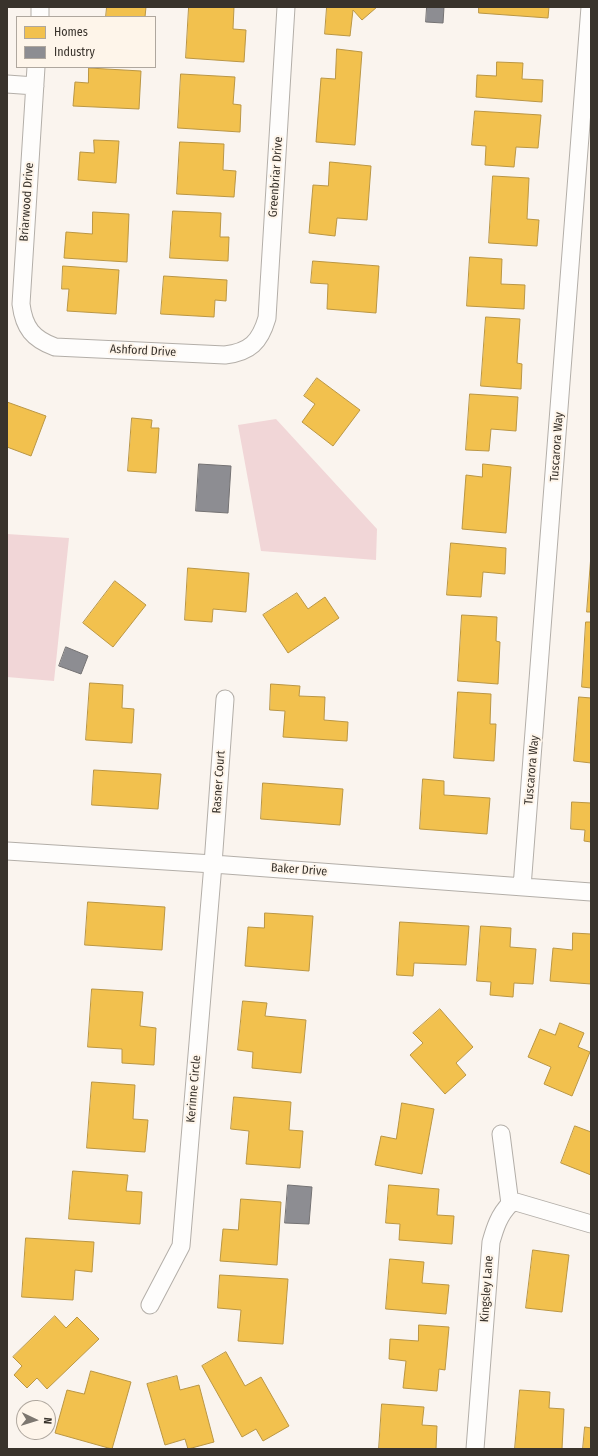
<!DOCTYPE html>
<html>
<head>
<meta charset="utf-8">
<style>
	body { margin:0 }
	#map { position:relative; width:598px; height:1456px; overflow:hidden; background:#faf4ee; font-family:"Fira Sans Condensed",sans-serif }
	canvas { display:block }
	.frame { position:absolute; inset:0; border:8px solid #39332c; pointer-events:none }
	.legend { position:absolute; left:16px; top:16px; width:140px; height:52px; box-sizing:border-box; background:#fef5ea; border:1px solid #afa79e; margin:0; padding:5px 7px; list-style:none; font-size:12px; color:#39332c }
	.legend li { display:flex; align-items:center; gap:8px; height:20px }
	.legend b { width:20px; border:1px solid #afa79e }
	.north { position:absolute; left:16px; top:1400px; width:40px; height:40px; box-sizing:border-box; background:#fef5ea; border:1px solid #afa79e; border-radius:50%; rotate:94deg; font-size:11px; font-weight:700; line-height:16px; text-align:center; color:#39332c }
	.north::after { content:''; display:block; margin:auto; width:14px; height:18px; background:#7d7770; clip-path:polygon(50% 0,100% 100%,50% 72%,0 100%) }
</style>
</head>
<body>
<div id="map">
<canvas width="598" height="1456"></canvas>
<div class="frame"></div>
<ul class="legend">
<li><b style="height:11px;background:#f2c14e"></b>Homes</li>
<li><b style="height:11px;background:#8d8d92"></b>Industry</li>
</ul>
<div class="north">N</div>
</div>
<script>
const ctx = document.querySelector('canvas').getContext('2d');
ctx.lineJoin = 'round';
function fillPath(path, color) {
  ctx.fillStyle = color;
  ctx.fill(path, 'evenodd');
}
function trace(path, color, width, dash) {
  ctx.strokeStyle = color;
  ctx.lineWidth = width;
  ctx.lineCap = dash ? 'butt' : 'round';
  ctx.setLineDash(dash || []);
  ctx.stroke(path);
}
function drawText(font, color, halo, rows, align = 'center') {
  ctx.font = font + ' "Fira Sans Condensed",sans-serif';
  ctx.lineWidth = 4;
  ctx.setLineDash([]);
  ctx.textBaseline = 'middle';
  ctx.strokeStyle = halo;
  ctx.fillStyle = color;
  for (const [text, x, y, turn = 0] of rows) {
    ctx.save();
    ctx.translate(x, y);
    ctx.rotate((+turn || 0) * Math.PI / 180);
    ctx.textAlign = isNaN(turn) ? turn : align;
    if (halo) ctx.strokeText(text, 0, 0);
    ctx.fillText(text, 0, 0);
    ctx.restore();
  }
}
const green = new Path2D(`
	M276,419L377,529L376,560L261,551L238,425Z
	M7,534L69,538L54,681L7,677Z`);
const homes = new Path2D(`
	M107,7H146L145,17H106Z
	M189,7H234L233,29L246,30L244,62L186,58Z
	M327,7H377L362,20L353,10L350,36L325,34Z
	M479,7H549L548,18L479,13Z
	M337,49L362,52L355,145L316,142L321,78L335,79Z
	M497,62L523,63L522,79L543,80L542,102L476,97L477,75L496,76Z
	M89,68L141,71L139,109L73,106L75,82L88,83Z
	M181,74L235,77L233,104L241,105L240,132L178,128Z
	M475,111L541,115L538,148L516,147L514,167L485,165L486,146L472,145Z
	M94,140L119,141L116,183L78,180L80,152L94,153Z
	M180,142L224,144L223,170L236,171L234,197L177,194Z
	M330,162L371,166L367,220L337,218L335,236L309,233L313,185L328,186Z
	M493,176L529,178L527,219L539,220L537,246L489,243Z
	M173,211L221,213L220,237H229L228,261L170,258Z
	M93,212L129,214L127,262L64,258L66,232L92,234Z
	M470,257L502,259L501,284L525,285L524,309L467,306Z
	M313,261L379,266L376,313L327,309L328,284L311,283Z
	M63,266L119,270L116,314L67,311L69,289H62Z
	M164,276L227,280L226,301L215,300L214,317L161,314Z
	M486,317L520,319L517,363L522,364L521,389L481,386Z
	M317,378L360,410L333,446L302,422L315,404L304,396Z
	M470,394L518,397L516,431L491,429L489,451L466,450Z
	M7,402L46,416L31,456L7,447Z
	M132,418L152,420L151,428H159L156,473L128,471Z
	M483,464L511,467L506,533L462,529L466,475L482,477Z
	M451,543L506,548L505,574L483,572L481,597L447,595Z
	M591,555V612H587Z
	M188,568L249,573L246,612L213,609L212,622L185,620Z
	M115,581L146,605L113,647L83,623Z
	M297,593L308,609L325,597L339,618L288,653L263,615Z
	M462,615L497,617L496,641L500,642L498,684L458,681Z
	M586,622H591V688L582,687Z
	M90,683L123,685L122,708L134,709L132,743L86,740Z
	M271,684L300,686L299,696L325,697L324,720L348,722L347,741L283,737L285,711L270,710Z
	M458,692L491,694L490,724H496L494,761L454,758Z
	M579,697L591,698V763L574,761Z
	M94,770L161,774L158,809L92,805Z
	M423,779L444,781V795L490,798L487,834L420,829Z
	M263,783L343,789L340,825L261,819Z
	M572,802L591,803V842L584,841L585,830L571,829Z
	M88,902L165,907L162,950L85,945Z
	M265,913L313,916L309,971L245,966L248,927L264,928Z
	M400,922L469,926L466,965L414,963L413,976L397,975Z
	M481,926L511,928L510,947L536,949L533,984L514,983L513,997L490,995L491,982L477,981Z
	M573,933L591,934V984L550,981L553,948L572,950Z
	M92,989L143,992L140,1026L156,1028L154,1065L122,1063V1049L88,1047Z
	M243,1001L267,1003L265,1016L306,1020L301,1073L252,1068L253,1052L238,1050Z
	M440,1009L473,1047L456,1063L466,1075L445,1094L410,1055L423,1043L413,1033Z
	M560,1023L584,1033L578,1047L590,1052L572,1096L544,1084L551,1067L528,1057L540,1029L555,1035Z
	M92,1082L135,1085L133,1119L148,1120L145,1152L87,1148Z
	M234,1097L291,1102L289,1130L303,1131L300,1168L246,1164L249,1131L231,1129Z
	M402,1103L434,1109L422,1174L375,1165L381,1136L396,1139Z
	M575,1126L591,1132V1175L561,1163Z
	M73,1171L128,1175L126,1191L142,1192L140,1224L69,1219Z
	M389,1185L439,1189L437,1215L454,1216L452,1244L399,1240L400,1224L386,1223Z
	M241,1199L281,1202L277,1265L220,1261L223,1229L238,1230Z
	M26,1238L94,1242L92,1272L75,1270L73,1300L22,1297Z
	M533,1250L569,1255L562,1312L526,1308Z
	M390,1259L424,1262L422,1283L449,1285L446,1314L386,1309Z
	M220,1275L288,1279L283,1344L238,1341L241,1310L218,1308Z
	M55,1316L66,1328L77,1317L99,1339L47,1389L37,1378L27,1388L14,1375L22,1366L13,1357Z
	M419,1325L449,1327L445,1370L439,1369L437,1391L403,1388L406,1361L389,1359L390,1339L418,1341Z
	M226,1352L245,1386L261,1377L289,1426L263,1441L256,1429L242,1437L202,1366Z
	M91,1371L131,1382L112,1449L55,1433L67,1390L84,1394Z
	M177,1376L180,1390L199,1385L214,1442L188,1449L185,1439L165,1445L147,1384Z
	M520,1390L550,1392L549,1408L564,1409L562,1449H515Z
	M382,1404L424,1407L422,1425L437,1426L436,1449H379Z
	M585,1427L591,1428V1449H583Z`);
const industry = new Path2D(`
	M427,7H444L443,23L426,22Z
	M199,464L231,466L228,513L196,511Z
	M66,647L88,656L81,674L59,666Z
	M288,1185L312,1187L309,1224L285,1223Z`);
const minor = new Path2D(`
	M40,17V7
	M36,67L21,304C24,328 33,339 55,347L225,355C250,352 260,342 267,318L286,7
	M7,84L35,86
	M7,851L213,864L591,892
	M522,887L590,7
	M510,1204L516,1202L591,1224
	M150,1305L181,1246L213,864L225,699
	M475,1449L491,1242C495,1228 499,1215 510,1204L501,1134`);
const streetNames = [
	["Greenbriar Drive",276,177,-86],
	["Briarwood Drive",27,202,-86],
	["Ashford Drive",143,351,3],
	["Tuscarora Way",557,447,-86],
	["Tuscarora Way",532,770,-85],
	["Rasner Court",219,782,-86],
	["Baker Drive",299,870,4],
	["Kerinne Circle",194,1089,-85],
	["Kingsley Lane",487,1289,-86]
];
fillPath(green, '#f1d6d7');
fillPath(homes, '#f2c14e');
trace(homes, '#ba9644', 1);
fillPath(industry, '#8d8d92');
trace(industry, '#747273', 1);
trace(minor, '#b3aea8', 19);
trace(minor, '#fefdfc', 17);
drawText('12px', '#39332c', '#fef5ea', streetNames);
</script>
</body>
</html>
